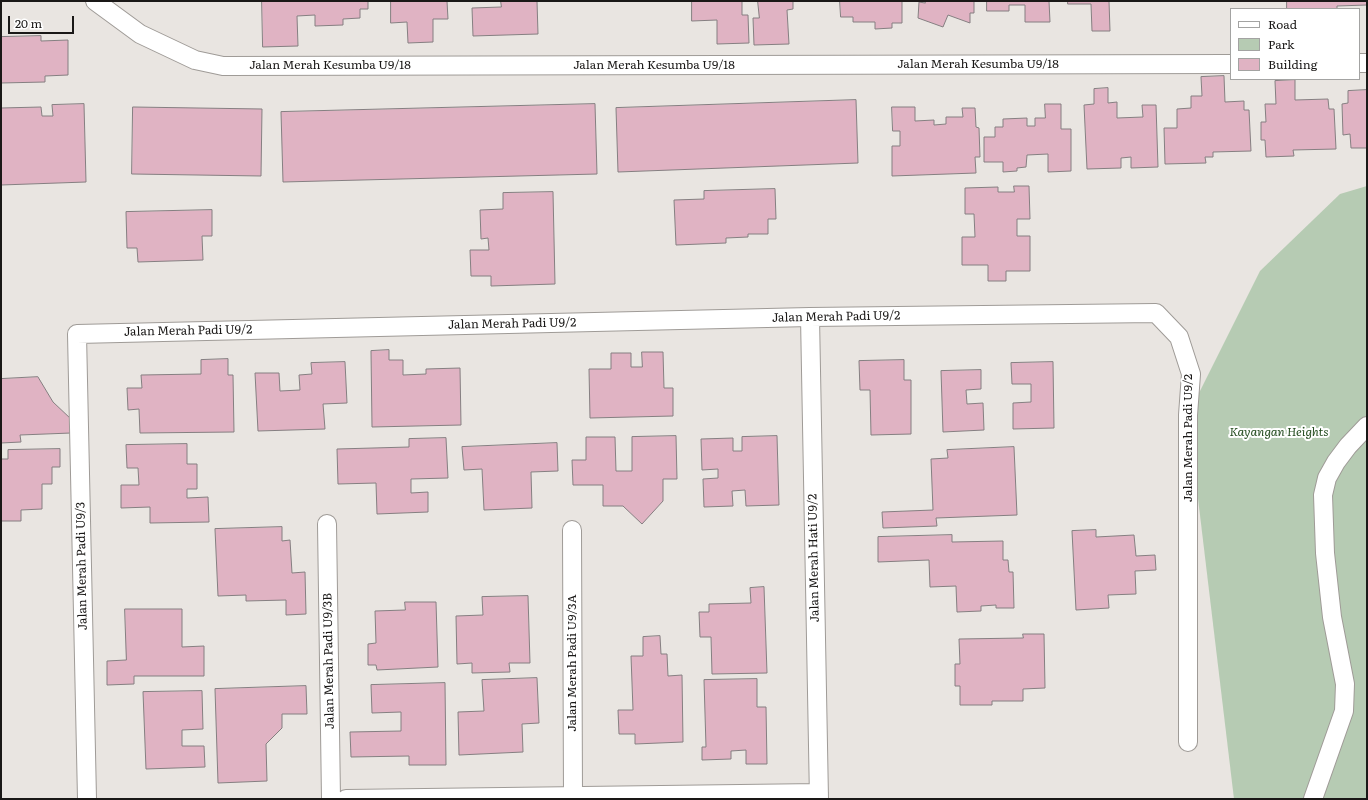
<!DOCTYPE html>
<html>
<head>
<meta charset="utf-8">
<style>
	body { margin:0 }
	#map { position:relative; width:1368px; height:800px; overflow:hidden; background:#e9e5e1; font-family:Literata,serif }
	canvas { display:block }
	.frame { position:absolute; inset:0; border:2px solid #1a1817; pointer-events:none }
	.legend { position:absolute; left:1230px; top:8px; width:130px; height:72px; box-sizing:border-box; background:#fff; border:1px solid #a3a3a2; margin:0; padding:5px 7px; list-style:none; font-size:12px; color:#1a1817 }
	.legend li { display:flex; align-items:center; gap:8px; height:20px }
	.legend b { width:20px; border:1px solid #a3a3a2 }
	.scale { position:absolute; left:8px; top:16px; width:66px; height:18px; box-sizing:border-box; border:2px solid #1a1817; border-top:0; padding-left:5px; font-size:12px; line-height:14px; white-space:nowrap; color:#1a1817; -webkit-text-stroke:3px #fff; paint-order:stroke }
</style>
</head>
<body>
<div id="map">
<canvas width="1368" height="800"></canvas>
<div class="frame"></div>
<ul class="legend">
<li><b style="height:5px;background:#fff"></b>Road</li>
<li><b style="height:11px;background:#b6cbb3"></b>Park</li>
<li><b style="height:11px;background:#e0b3c3"></b>Building</li>
</ul>
<div class="scale">20 m</div>
</div>
<script>
const ctx = document.querySelector('canvas').getContext('2d');
ctx.lineJoin = 'round';
function fillPath(path, color) {
  ctx.fillStyle = color;
  ctx.fill(path, 'evenodd');
}
function trace(path, color, width, dash) {
  ctx.strokeStyle = color;
  ctx.lineWidth = width;
  ctx.lineCap = dash ? 'butt' : 'round';
  ctx.setLineDash(dash || []);
  ctx.stroke(path);
}
function drawText(font, color, halo, rows, align = 'center') {
  ctx.font = font + ' Literata,serif';
  ctx.lineWidth = 4;
  ctx.setLineDash([]);
  ctx.textBaseline = 'middle';
  ctx.strokeStyle = halo;
  ctx.fillStyle = color;
  for (const [text, x, y, turn = 0] of rows) {
    ctx.save();
    ctx.translate(x, y);
    ctx.rotate((+turn || 0) * Math.PI / 180);
    ctx.textAlign = isNaN(turn) ? turn : align;
    if (halo) ctx.strokeText(text, 0, 0);
    ctx.fillText(text, 0, 0);
    ctx.restore();
  }
}
const green = new Path2D(`
	M1367,186V799H1234L1188,415L1260,271L1340,194Z`);
const building = new Path2D(`
	M262,1H368V9H360V18L343,19V25L315,26V15L297,16L298,46L263,47Z
	M391,1H447L448,19H433V42L408,43L407,22L391,23Z
	M501,1H537L538,34L473,36L472,8L501,7Z
	M692,1H742V15H748L749,43L717,44V20L692,21Z
	M758,1H793V9L787,10L789,44L754,45L753,18H759Z
	M840,1H902V23H892V28L875,29V22H853V17H841Z
	M925,1H974V13H970V23L948,15L943,27L918,18L919,2L925,3Z
	M987,1H1049L1050,22H1025V5H1009V11H987Z
	M1068,1H1109L1110,31H1092L1091,4H1068Z
	M1287,1H1367V5L1337,6V9H1287Z
	M41,36V41L68,40V75L45,76V82L1,83V37Z
	M1224,76L1225,102L1244,101V110H1249L1251,151L1213,152V157H1205L1206,163L1165,164L1164,128H1177V109L1191,108V96H1202L1201,77Z
	M1295,80V100L1328,99L1329,109H1334L1336,149L1293,150L1294,156L1266,157L1265,140H1261V122H1266L1265,104H1276L1275,81Z
	M1108,88V103L1117,102V118L1143,117L1142,105H1156L1158,167L1131,168V157L1121,158V168L1087,169L1084,105L1094,104V89Z
	M1367,90V148H1351L1350,134L1343,135L1342,104L1348,103V91Z
	M856,100L858,163L618,172L616,108Z
	M84,104L86,182L1,185V108L41,107L42,116H53L52,105Z
	M595,104L597,174L283,182L281,112Z
	M1045,104H1061V129H1071V171L1048,172V154L1027,155L1026,167L1017,168V171L1003,172V162H984V137H995V127H1003V119L1027,118V126H1035V118H1045Z
	M133,107L262,109L261,176L132,174Z
	M892,107H915V121L934,120V125L946,124V117H963L962,108H975L976,127L979,128L980,157H975L976,173L892,176V146H900V131H893Z
	M1014,186H1029L1030,219H1017V236H1030V271H1006V281H988V265H962V237H975L974,214H965V188L998,187V192H1014Z
	M775,189L776,219H768V234H748V237L726,238V243L676,245L674,200L704,199V191Z
	M553,192L555,284L491,286V276H471L470,250H489L488,238L481,239L480,210L503,209V193Z
	M212,210V236H202L203,260L138,262L137,248H127L126,212Z
	M389,350V360H403V375L426,374V369L460,368L461,425L372,427L371,351Z
	M642,352H663L664,388H673V416L590,418L589,369H611V353H631V367H642Z
	M228,359V375H233L234,432L140,433L139,409L128,410L127,388H142L141,375L201,374V360Z
	M904,360V380H911V434L871,435L870,390H860L859,361Z
	M345,362L347,403L323,404L325,429L258,431L255,373H279L280,391L300,390L299,375L312,374L311,363Z
	M1053,362L1054,428L1013,429V403L1031,402V384H1012L1011,363Z
	M981,370V389L966,390L967,404L983,403L984,430L943,432L941,371Z
	M38,377L53,402L71,419V433L20,435L21,442L1,443V379Z
	M676,436L677,479H663V501L642,524L623,506H603V485H573L572,460H586V437H615L616,471H632V437Z
	M777,436L779,505L746,506L745,490L732,491L733,506L704,507L703,479L718,478V469L702,470L701,439L733,438V451H742V437Z
	M446,438L448,478L411,479V493L428,492V512L377,514L376,483L338,484L337,449L409,447V439Z
	M557,443L558,471L531,472L532,508L484,510L482,469L464,470L462,447Z
	M187,444V464H197V489H187V498L208,497L209,522L150,523V507L121,508V485H139L138,468H127L126,445Z
	M1014,447L1017,515L936,518L937,526L883,528L882,512L933,510L931,459L948,458L947,450Z
	M60,449V467H52V484H42V509L21,510V521H1V459H8V450Z
	M282,527V541L290,540L292,573L305,572L306,614L286,615V600L246,601V595L218,596L215,529Z
	M1096,530V537L1134,535L1136,556L1155,555L1156,570L1135,571L1136,594L1108,595L1109,608L1076,610L1072,531Z
	M952,535V542L1003,541V560H1008L1009,572H1013L1014,608H996V605L981,606V611L957,612L956,586L930,587L929,560L878,562V537Z
	M764,587L767,673L712,674L711,637H700L699,612H709V604L751,603L750,588Z
	M528,596L530,663H509L510,672L472,673V663L457,664L456,616L483,615L482,597Z
	M405,602H436L438,667L377,670L376,665H368V644L376,643L375,611L405,610Z
	M125,609H182V647L204,646V676H134V684L107,685V661L126,660Z
	M1023,634H1044L1045,688L1023,689V701H992V705H960V686H955V664H960L959,639L1023,638Z
	M660,636L661,654H667L668,676L682,675L683,742L635,744V734H619L618,710H633L631,656H643V637Z
	M537,678L539,723L522,724L523,752L459,755L458,712L484,711L482,680Z
	M757,679V707H766L767,764H746V750L731,751V759L702,760V747H706L704,680Z
	M445,683L446,765H409V756L351,757L350,732L401,731V712L372,713L371,685Z
	M306,686L307,714H282V728L266,744L267,781L218,783L215,689Z
	M202,691L203,729L182,730V746H204L205,767L146,769L143,692Z`);
const street = new Path2D(`
	M95,1L140,34L195,60L223,66L1231,64
	M1359,63H1367
	M810,317L819,799
	M327,524L331,799
	M572,530L573,796
	M87,799L77,334L810,317L1156,313L1179,337L1191,374L1188,415V742
	M346,799L819,793
	M1313,799L1344,711L1345,684L1332,617L1325,553L1323,495L1327,478L1336,462L1348,446L1367,426`);
const streetNames = [
	["Jalan Merah Kesumba U9/18",978,64],
	["Jalan Merah Kesumba U9/18",330,65],
	["Jalan Merah Kesumba U9/18",654,65],
	["Jalan Merah Padi U9/2",836,317,-1],
	["Jalan Merah Padi U9/2",512,324,-1],
	["Jalan Merah Padi U9/2",188,331,-1],
	["Jalan Merah Padi U9/2",1188,438,-90],
	["Jalan Merah Hati U9/2",814,558,-91],
	["Jalan Merah Padi U9/3",82,566,-91],
	["Jalan Merah Padi U9/3B",329,661,-91],
	["Jalan Merah Padi U9/3A",572,663,-90]
];
const parkNames = [
	["Kayangan Heights",1279,432]
];
fillPath(green, '#b6cbb3');
fillPath(building, '#e0b3c3');
trace(building, '#857f81', 1);
trace(street, '#9f9b97', 20);
trace(street, '#fff', 18);
drawText('12px', '#1a1817', '#fff', streetNames);
drawText('italic 12px', '#234b1e', '#fff', parkNames);
</script>
</body>
</html>
